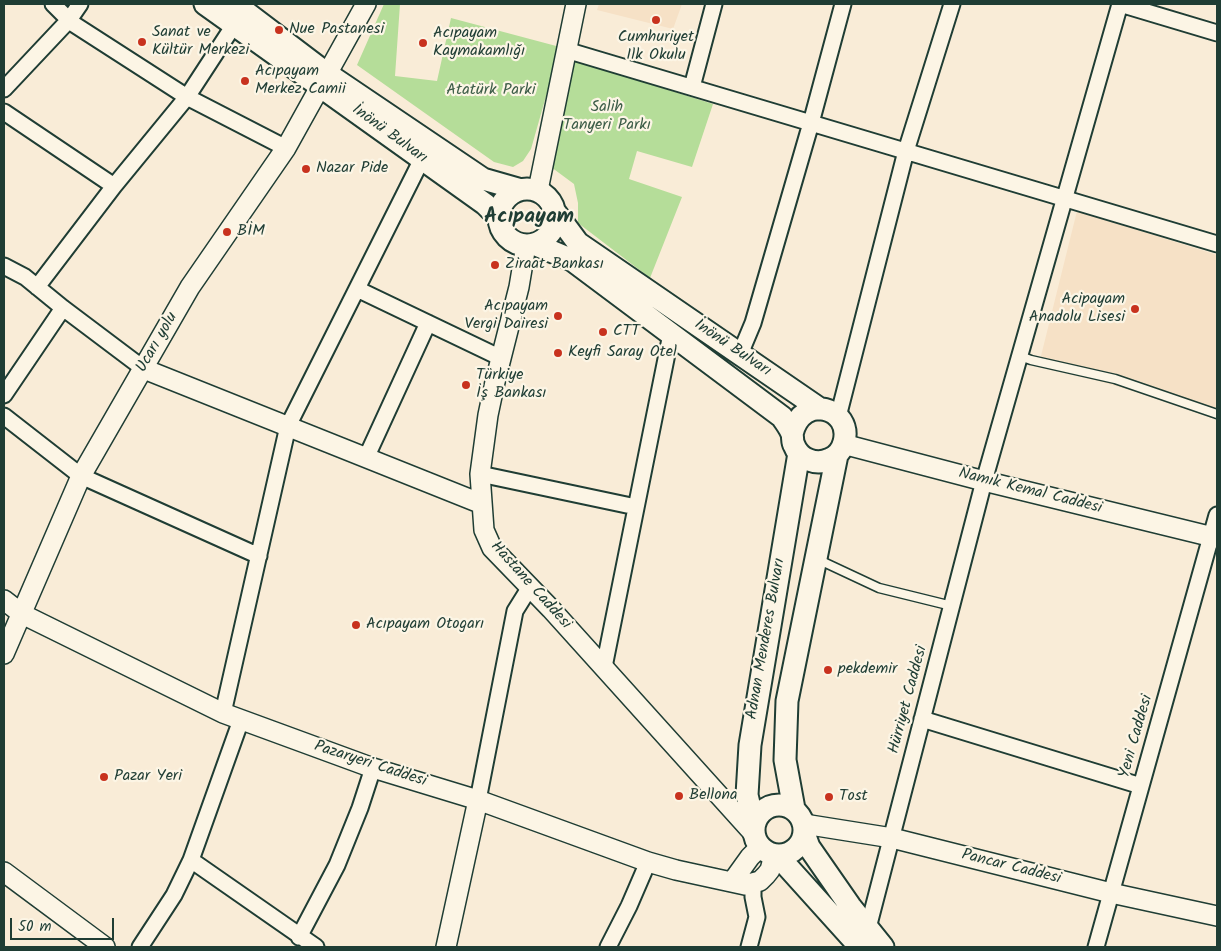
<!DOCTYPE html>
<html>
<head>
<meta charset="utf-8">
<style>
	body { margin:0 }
	#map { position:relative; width:1221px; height:951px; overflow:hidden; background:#f9ecd7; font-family:Kalam,sans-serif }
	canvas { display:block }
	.frame { position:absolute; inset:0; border:5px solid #1f3d34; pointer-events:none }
	.scale { position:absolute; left:10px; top:918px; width:104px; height:22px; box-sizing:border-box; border:2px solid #1f3d34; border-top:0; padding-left:6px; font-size:15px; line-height:18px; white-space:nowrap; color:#1f3d34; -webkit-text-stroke:4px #fcf5e5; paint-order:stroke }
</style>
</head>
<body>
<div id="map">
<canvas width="1221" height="951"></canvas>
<div class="frame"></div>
<div class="scale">50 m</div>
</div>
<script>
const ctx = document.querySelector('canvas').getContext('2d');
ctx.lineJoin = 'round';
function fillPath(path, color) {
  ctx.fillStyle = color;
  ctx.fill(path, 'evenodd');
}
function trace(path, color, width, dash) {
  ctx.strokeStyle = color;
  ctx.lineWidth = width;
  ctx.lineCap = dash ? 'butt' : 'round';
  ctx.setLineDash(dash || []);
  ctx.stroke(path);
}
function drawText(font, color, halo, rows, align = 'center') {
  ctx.font = font + ' Kalam,sans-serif';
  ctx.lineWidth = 4.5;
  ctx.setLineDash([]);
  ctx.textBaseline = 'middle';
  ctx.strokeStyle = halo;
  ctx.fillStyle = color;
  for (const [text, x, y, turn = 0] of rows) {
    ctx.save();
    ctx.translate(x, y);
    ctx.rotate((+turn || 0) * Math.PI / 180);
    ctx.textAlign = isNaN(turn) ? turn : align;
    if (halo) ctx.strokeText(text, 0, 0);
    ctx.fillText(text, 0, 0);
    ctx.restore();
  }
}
const built = new Path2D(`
	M599,4H682L673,29L597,10Z
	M1077,211L1217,255V415L1039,364Z`);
const green = new Path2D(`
	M384,4H400L395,76L437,81L451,18L560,47L531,149L523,161L513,167L494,162L357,65Z
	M574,60L713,104L692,167L637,151L629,179L682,197L650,278L578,223V203L574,184L551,167Z`);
const service = new Path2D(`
	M1020,356L1031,360L1115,379L1217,414
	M817,559L879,588L952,606`);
const minor = new Path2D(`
	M53,4L72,23L187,97L286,148
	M1120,4L1217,33
	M566,50L1217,244
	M692,87L714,4
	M4,89L69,20L80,4
	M4,112L114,186
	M4,266L25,277L63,308L144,369
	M37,287L114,186L187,97L234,25
	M357,289L501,358
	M740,354L753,323L811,123L843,4
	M4,395L63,308
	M4,416L81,476L259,556
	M838,417L906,151L952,4
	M366,458L428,323
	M480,474L636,507
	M604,667L671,334
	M223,713L288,426L422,159
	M922,719L1141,786
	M478,800L515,611L530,587
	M191,860L316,947
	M868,928L984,481L1120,4
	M299,937L337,865L360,808L373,768
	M140,947L174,895L191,860L241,720
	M608,947L629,906L648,862
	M749,947L757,917L753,897V884
	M1096,947L1217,515`);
const tertiary = new Path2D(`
	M538,190L576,4
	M526,245L519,287L495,382L488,415L480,474L484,530L492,548L551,609L753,833
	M144,369L482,504
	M843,444L984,481L1217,538
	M4,600L22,614L223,713L373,768L478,800L648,862L676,870L745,885L760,881L766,875L770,870L774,855
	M4,654L81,476L190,287L286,148L366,4
	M804,824L892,838L1111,893L1217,916
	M4,872L105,947
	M732,882L750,857L760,847
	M446,947L478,800`);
const secondary = new Path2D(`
	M205,4L485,204L498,217
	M235,4L326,73L483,179L518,189
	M499 217a28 28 0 1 1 56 0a28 28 0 1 1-56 0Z
	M555,212L578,243L820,409
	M534,244L572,260L782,417C785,422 790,428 792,434C793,437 792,442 794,445C799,459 816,466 830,459C837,456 842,450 844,442C853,408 802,392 792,434
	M754 830a25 25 0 1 1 50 0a25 25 0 1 1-50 0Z
	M794,809L785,760L787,701L837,455
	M754,825L747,795L750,745L799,453
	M804,833L809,847L850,906L883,947
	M777,855L860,947`);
const markers = [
	[656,20,5,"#c8321e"],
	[279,30,5,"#c8321e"],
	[142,42,5,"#c8321e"],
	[423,43,5,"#c8321e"],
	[245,81,5,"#c8321e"],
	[306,169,5,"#c8321e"],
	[227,232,5,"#c8321e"],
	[495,265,5,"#c8321e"],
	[1135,309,5,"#c8321e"],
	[558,316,5,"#c8321e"],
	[603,332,5,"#c8321e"],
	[558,353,5,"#c8321e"],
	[466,385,5,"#c8321e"],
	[356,625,5,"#c8321e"],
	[828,670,5,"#c8321e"],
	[104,777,5,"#c8321e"],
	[679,796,5,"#c8321e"],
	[829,797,5,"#c8321e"]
];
const poiNames = [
	["Nue Pastanesi",289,30],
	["Sanat ve",152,33],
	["Kültür Merkezi",152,51],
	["Acıpayam",433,34],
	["Kaymakamlığı",433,52],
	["Cumhuriyet",656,38,"center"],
	["Ilk Okulu",656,56,"center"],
	["Acıpayam",255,72],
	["Merkez Camii",255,90],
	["Nazar Pide",316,169],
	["BİM",237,232],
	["Ziraat Bankası",505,265],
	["Acipayam",1125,300,"right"],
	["Anadolu Lisesi",1125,318,"right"],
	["Acıpayam",548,307,"right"],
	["Vergi Dairesi",548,325,"right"],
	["CTT",613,332],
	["Keyfi Saray Otel",568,353],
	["Türkiye",476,376],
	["İş Bankası",476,394],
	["Acıpayam Otogarı",366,625],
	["pekdemir",838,670],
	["Pazar Yeri",114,777],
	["Bellona",689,796],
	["Tost",839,797]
];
const parkNames = [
	["Atatürk Parki",491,91],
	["Salih",607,108],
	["Tanyeri Parkı",607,126]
];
const streetNames = [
	["İnönü Bulvarı",389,135,36],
	["Ucarı yolu",158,343,-60],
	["İnönü Bulvarı",732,349,34],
	["Namık Kemal Caddesi",1030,492,14],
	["Hastane Caddesi",530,586,48],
	["Adnan Menderes Bulvarı",767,639,-80],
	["Hürriyet Caddesi",909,700,-75],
	["Yeni Caddesi",1137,737,-74],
	["Pazaryeri Caddesi",370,765,18],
	["Pancar Caddesi",1011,868,14]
];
const districtNames = [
	["Acıpayam",529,218]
];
fillPath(built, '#f6e1c6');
fillPath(green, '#b5dd99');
trace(service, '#1f3d34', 11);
trace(minor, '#1f3d34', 19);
trace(tertiary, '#1f3d34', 22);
trace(secondary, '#1f3d34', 25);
trace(service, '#fcf5e5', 8);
trace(minor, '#fcf5e5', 15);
trace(tertiary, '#fcf5e5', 19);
trace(secondary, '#fcf5e5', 21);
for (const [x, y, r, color] of markers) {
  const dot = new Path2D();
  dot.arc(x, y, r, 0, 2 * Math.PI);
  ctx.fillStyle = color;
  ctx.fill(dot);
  trace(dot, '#fcf5e5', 2);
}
drawText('16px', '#1f3d34', '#fcf5e5', poiNames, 'left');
drawText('16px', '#3d5d48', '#fcf5e5', parkNames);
drawText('16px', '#1f3d34', '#fcf5e5', streetNames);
drawText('bold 21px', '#1f3d34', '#fcf5e5', districtNames);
</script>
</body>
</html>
